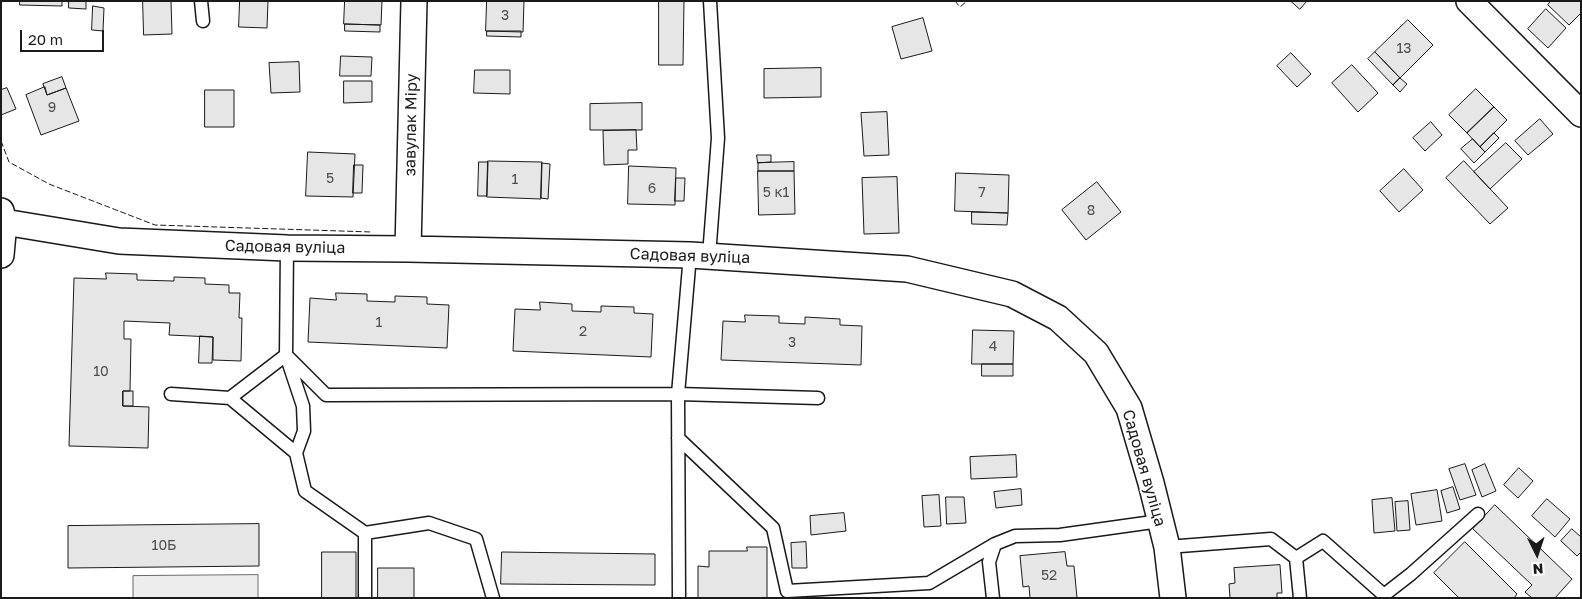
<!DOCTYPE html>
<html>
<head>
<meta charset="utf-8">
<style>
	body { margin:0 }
	#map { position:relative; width:1582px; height:599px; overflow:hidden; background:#fff; font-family:"Golos Text",sans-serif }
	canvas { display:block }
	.frame { position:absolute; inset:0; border:2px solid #1a1a1a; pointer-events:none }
	.north { position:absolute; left:1512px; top:529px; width:50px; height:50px; -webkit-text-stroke:4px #fff; paint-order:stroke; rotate:176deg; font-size:14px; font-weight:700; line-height:20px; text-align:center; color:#1a1a1a }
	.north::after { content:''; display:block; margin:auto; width:18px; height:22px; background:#1a1a1a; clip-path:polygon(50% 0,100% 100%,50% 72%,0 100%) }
	.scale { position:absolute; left:20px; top:30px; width:84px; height:22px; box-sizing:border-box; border:2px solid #1a1a1a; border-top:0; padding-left:6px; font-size:15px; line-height:18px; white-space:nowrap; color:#1a1a1a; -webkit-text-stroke:4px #fff; paint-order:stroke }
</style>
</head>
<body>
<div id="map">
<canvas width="1582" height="599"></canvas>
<div class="frame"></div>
<div class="north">N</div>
<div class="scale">20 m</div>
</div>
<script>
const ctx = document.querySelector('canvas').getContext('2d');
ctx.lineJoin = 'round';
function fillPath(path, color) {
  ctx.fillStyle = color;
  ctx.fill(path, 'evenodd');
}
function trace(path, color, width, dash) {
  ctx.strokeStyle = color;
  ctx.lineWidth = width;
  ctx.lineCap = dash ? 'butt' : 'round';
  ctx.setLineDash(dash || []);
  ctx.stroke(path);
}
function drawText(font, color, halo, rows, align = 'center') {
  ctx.font = font + ' "Golos Text",sans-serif';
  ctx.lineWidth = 4;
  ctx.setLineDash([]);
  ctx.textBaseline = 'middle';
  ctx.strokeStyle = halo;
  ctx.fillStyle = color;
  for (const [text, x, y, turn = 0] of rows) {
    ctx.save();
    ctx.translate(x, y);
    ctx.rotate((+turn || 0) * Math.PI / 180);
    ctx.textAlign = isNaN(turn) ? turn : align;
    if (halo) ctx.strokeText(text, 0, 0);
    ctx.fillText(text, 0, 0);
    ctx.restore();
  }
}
const parking = new Path2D(`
	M258,575V598H133V576Z`);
const building = new Path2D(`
	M20,1H62V6L20,5Z
	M69,1H86V9L69,8Z
	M143,1H171L172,34L144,35Z
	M240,1H268L267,28L239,27Z
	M345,1H382L381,25L344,24Z
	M487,1H524L523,32L486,31Z
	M659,1H684L683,65H659Z
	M1291,1H1307L1300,9Z
	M1551,1H1581V13L1569,25L1548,5Z
	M93,6L104,8L103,31L92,30Z
	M1546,9L1566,28L1548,48L1528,29Z
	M923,18L932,51L901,59L892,27Z
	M1408,20L1433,45L1400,78L1375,52Z
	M345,24L380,25V32L345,31Z
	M487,31H521V37L487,36Z
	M1375,52L1400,78L1393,85L1368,59Z
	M1291,53L1311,74L1297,87L1277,66Z
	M341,56L372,57L371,76H340Z
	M299,62L300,92L271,93L269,63Z
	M1352,65L1378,93L1358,112L1332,83Z
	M821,68V97L764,98V69Z
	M475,70H510V94L474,93Z
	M62,77L66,88L47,95L43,84Z
	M1400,78L1407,84L1400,92L1393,85Z
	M344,81H372V102L344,103Z
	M45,87L47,95L66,88L79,121L41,135L26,95Z
	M7,88L16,109L1,115V90Z
	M1476,89L1494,107L1467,133L1449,115Z
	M205,90H234V127H205Z
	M642,103V130H590V104Z
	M1494,107L1507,120L1480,147L1467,133Z
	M887,112L889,155L864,156L861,113Z
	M1540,119L1553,134L1528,155L1515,141Z
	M1431,122L1442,135L1425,151L1413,138Z
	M636,130L637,150H628V164L604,165L603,131Z
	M1494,133L1499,138L1485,152L1480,147Z
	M1473,139L1485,152L1474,163L1461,149Z
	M1506,143L1522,159L1490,189L1474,172Z
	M308,152L355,154L353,197L306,196Z
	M757,155H771V162L758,163Z
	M488,161L542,162L541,199L487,197Z
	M1464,161L1508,208L1490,224L1446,178Z
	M479,162H488L487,196H478Z
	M794,162V171H758V163Z
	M542,163L550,164L548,199L541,198Z
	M354,165H363L362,193H353Z
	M629,166L676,168L675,205L628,204Z
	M1404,169L1423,190L1399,212L1380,191Z
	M758,171H794L795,214L759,215Z
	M956,173L1009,175L1008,213L955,211Z
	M897,177L899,233L864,234L862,178Z
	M676,178H685L684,201H675Z
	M1097,182L1121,212L1086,240L1062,210Z
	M972,212L1008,213L1007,225L972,224Z
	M106,273L137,274V280L174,281V277L205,278V284L229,285V293H240L239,318H242L241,361L213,360V337L169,335L170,323L124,321V339H131L130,391H123V406L149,407L148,448L69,446L74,278L106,279Z
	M336,293L367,294V301L395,302V296L427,297V304L449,305L447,348L308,342L310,298L336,300Z
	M540,302L572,304V311L601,312V306L634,307V313L653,314L651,357L513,351L515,309L540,310Z
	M745,315L779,316V323L805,324V317L840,319V325L862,326L861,365L721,360L723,321L745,322Z
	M973,330L1014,331L1013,364H972Z
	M200,336L213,337L212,363H199Z
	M982,364H1013V376H982Z
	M123,391H133V406H123Z
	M1016,455L1017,477L971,479L970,457Z
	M1465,464L1476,495L1460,500L1449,469Z
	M1485,464L1496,491L1482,497L1472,470Z
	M1519,468L1533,481L1518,498L1504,485Z
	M1453,487L1460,509L1447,513L1441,491Z
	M1021,489L1022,505L996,508L994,492Z
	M1437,490L1442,521L1416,525L1411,494Z
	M939,495L941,526L924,527L922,496Z
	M946,497H964L966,523L947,524Z
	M1392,498L1395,531L1374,533L1372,500Z
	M1547,499L1570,519L1555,537L1532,516Z
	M1408,501L1410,530L1397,531L1395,502Z
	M1495,505L1572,579L1555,598H1532L1525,592L1532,585L1473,529Z
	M844,513L846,531L811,535L810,516Z
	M259,524V566L68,568V526Z
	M1572,529L1581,537V552L1577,556L1561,541Z
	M806,542L807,568H792L791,543Z
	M1465,542L1517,594L1514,598H1459L1434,573Z
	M747,547H767V598H698V566L709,567V551H747Z
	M322,552H356V598H322Z
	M502,552L655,554V585L501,584Z
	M1065,552L1067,566H1074L1077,598H1029H1030L1029,586L1023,587L1020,556Z
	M1280,565L1282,593H1277V598H1230L1229,584L1235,583L1234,568Z
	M378,568H414V598H378Z`);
const lane = new Path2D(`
	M201,1L203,21
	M287,248L286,355L303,406L304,431L296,453L305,491L365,533V598
	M709,256L718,138L710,1
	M286,355L326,395L678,394L818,398
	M171,394L230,398L286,355
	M230,398L296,453
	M678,438L773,528L787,591L929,583L995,544
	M365,533L429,523L476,539L493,598
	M1167,547L1271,539L1296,558L1300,598
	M1296,558L1323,541L1384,595L1411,574L1478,514
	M679,598L678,394L690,255
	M993,598L989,562L995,544L1015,536L1060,535L1160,521`);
const street = new Path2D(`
	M1469,1L1581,114
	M1,211L4,222L1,255
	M4,222L119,241L287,248L408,249L690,255L907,269L1012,294L1058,318L1096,353L1129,408L1151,483L1167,547L1173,598
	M408,249L414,1`);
const fence = new Path2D(`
	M955,1L960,7L967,1
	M1,141L9,162L49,184L155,225L372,232`);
const numberNames = [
	["3",505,16],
	["13",1404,49],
	["9",52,108],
	["5",330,179],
	["1",515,180],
	["6",652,189],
	["5 к1",776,193],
	["7",982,193],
	["8",1091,211],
	["1",379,323],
	["2",583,332],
	["3",792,343],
	["4",993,347],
	["10",101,372],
	["10Б",164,546],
	["52",1049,576]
];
const streetNames = [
	["завулак Міру",411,125,-89],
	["Садовая вуліца",285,247,1],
	["Садовая вуліца",690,256,2],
	["Садовая вуліца",1144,468,74]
];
fillPath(parking, '#ededed');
trace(parking, '#6a6a6a', 1);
fillPath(building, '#e6e6e6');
trace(building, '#1a1a1a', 1);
trace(lane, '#1a1a1a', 15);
trace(street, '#1a1a1a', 28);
trace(lane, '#fff', 12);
trace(street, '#fff', 25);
trace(fence, '#1a1a1a', 1, [6, 2.5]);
drawText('14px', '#4d4d4d', null, numberNames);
drawText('16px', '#1a1a1a', '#fff', streetNames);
</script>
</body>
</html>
